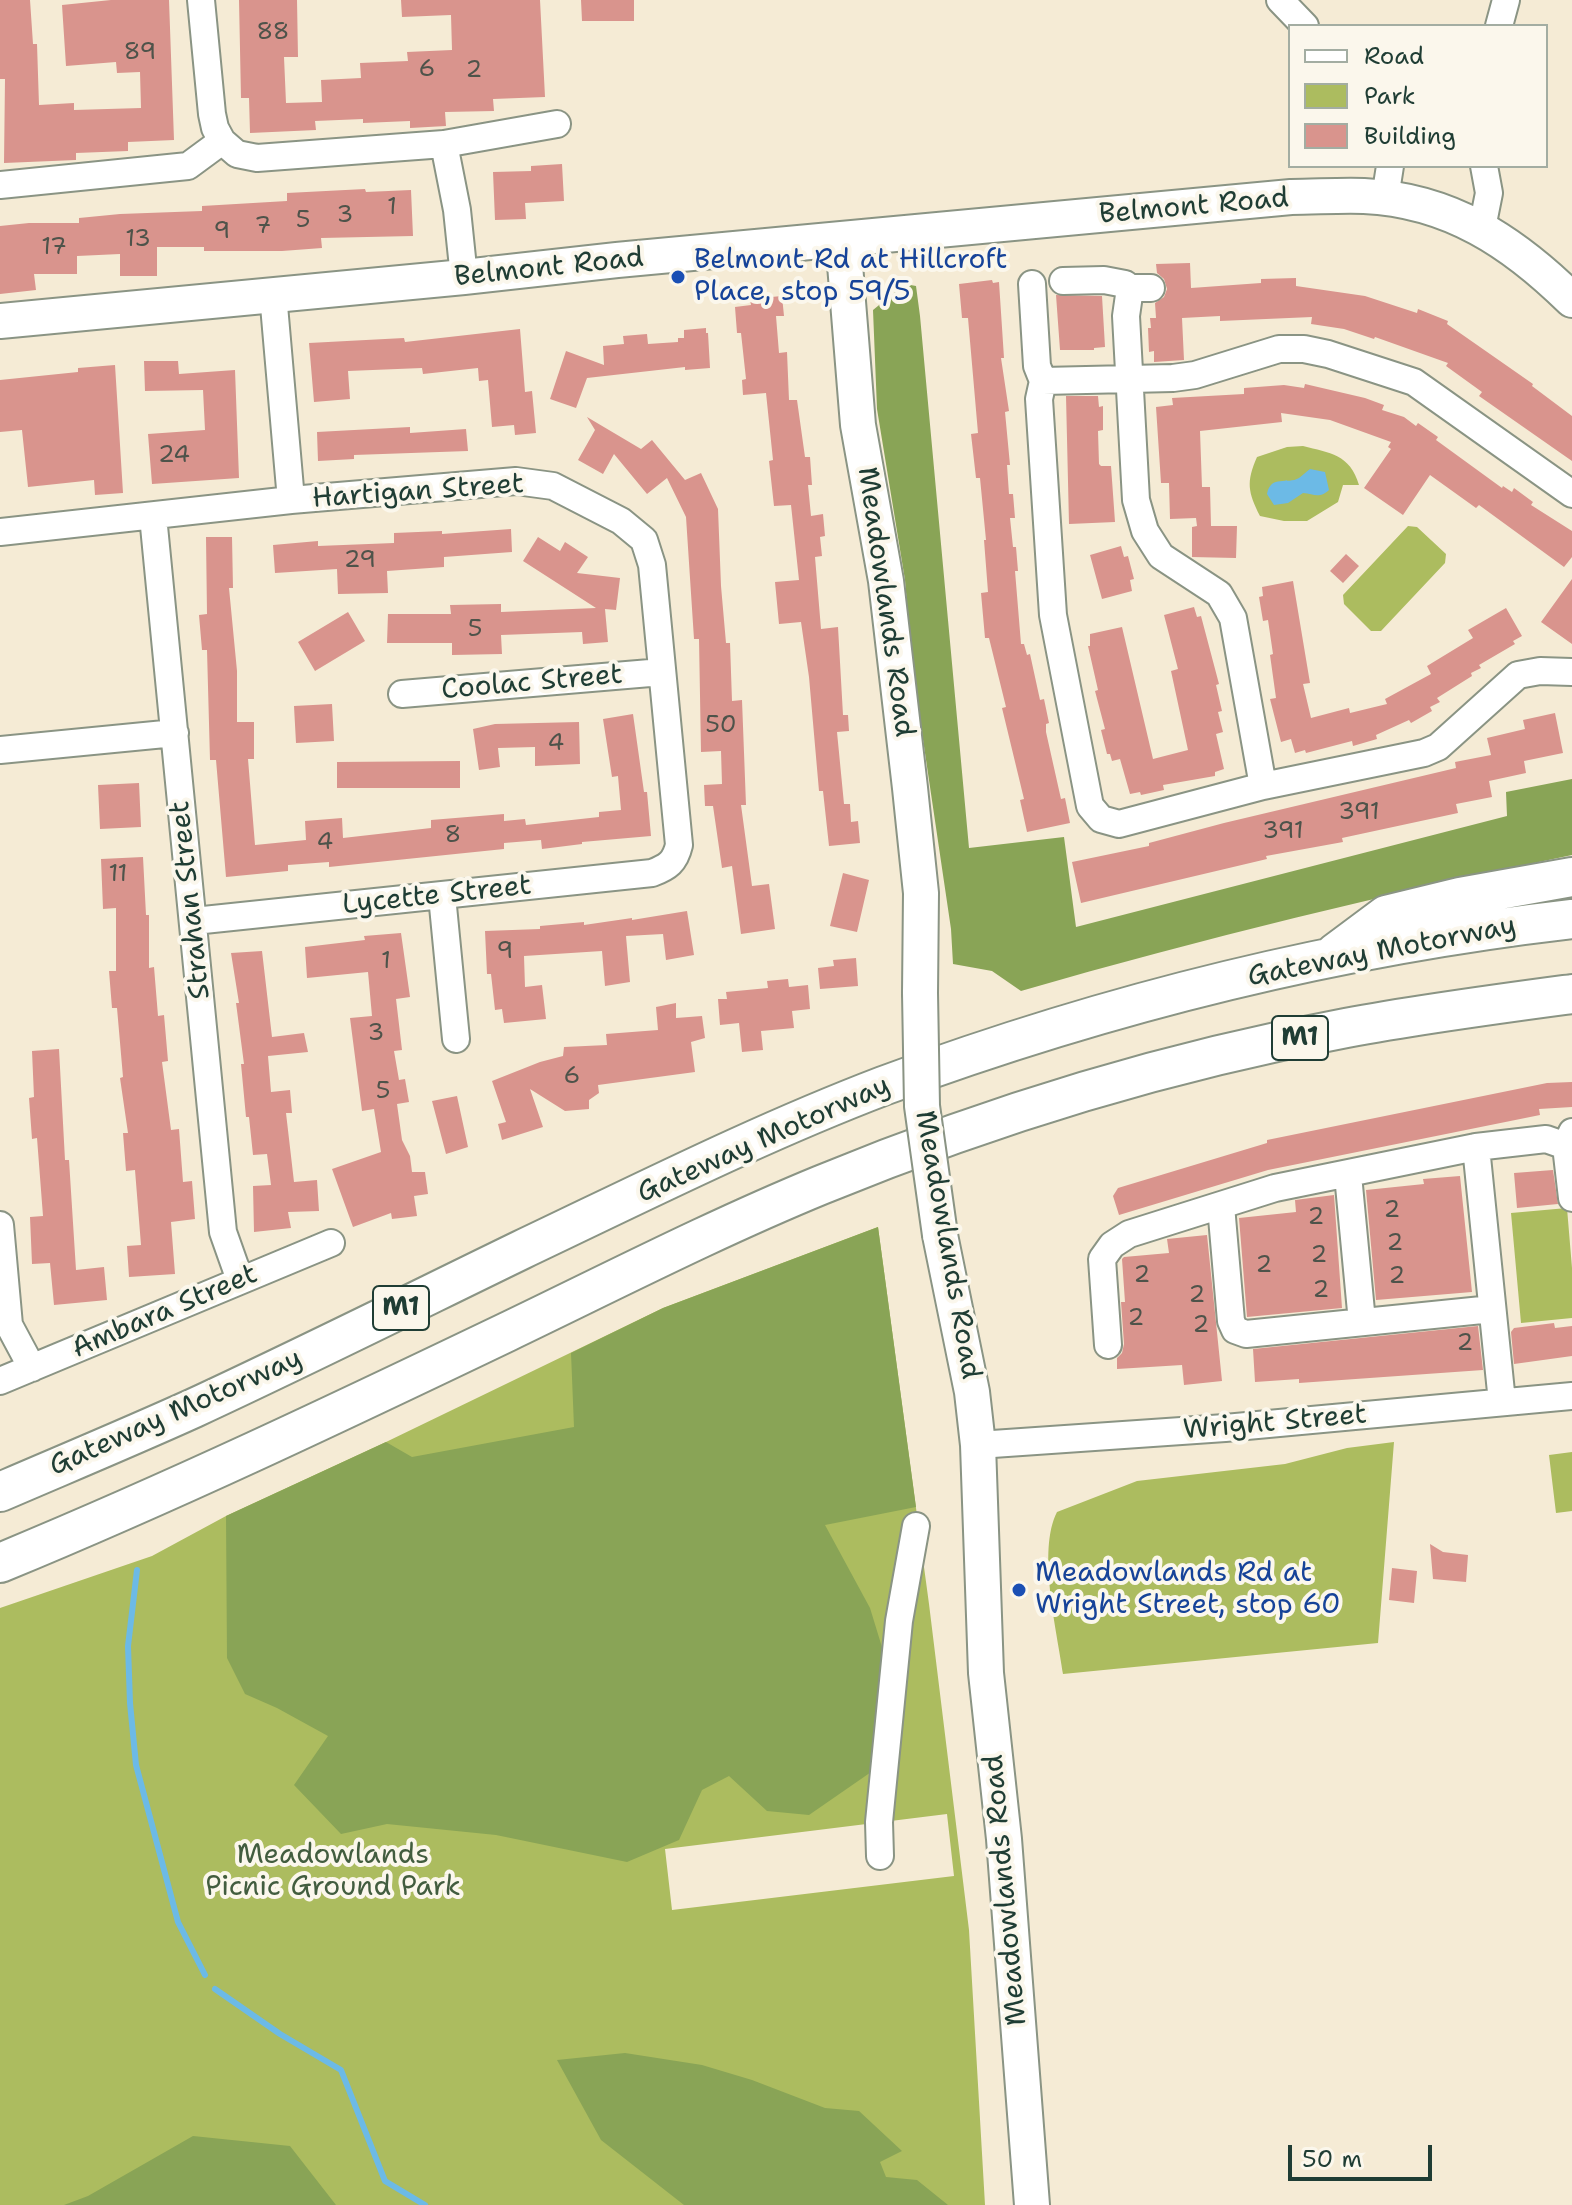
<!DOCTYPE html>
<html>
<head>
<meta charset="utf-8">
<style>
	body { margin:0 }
	#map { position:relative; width:1572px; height:2205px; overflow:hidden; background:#f5ebd5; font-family:"Shantell Sans",sans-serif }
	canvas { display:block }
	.legend { position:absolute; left:1288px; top:24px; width:260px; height:144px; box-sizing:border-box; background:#fbf7ec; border:2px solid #a3ada2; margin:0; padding:10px 14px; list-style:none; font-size:24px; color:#1f3d34 }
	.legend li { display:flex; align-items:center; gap:16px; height:40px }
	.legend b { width:40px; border:2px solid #a3ada2 }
	.scale { position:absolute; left:1288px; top:2145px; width:144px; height:36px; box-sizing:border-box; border:4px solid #1f3d34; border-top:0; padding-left:10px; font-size:24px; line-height:28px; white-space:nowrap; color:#1f3d34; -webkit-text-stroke:6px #fbf7ec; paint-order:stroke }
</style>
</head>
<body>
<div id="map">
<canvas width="1572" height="2205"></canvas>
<ul class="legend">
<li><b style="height:10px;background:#fff"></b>Road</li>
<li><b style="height:22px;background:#acbc5f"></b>Park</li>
<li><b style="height:22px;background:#d9948d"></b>Building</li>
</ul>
<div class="scale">50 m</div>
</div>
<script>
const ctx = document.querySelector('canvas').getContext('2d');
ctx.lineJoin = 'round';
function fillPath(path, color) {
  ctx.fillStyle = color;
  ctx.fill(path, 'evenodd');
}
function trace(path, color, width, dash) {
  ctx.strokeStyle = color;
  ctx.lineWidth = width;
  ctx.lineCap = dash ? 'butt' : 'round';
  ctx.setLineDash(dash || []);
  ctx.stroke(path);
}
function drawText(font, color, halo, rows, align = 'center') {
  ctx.font = font + ' "Shantell Sans",sans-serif';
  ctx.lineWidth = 8;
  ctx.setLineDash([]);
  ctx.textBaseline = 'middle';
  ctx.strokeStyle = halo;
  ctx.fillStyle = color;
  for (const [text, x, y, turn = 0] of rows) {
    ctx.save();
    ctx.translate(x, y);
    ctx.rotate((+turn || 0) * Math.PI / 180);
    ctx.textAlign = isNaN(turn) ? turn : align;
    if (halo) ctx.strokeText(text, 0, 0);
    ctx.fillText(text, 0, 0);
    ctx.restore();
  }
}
const green = new Path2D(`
	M1303,446C1330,453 1350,454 1359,485H1343L1338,502L1307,521H1284L1260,516C1248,492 1246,482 1257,457L1287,447Z
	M1408,526L1417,527L1446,554L1445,563L1381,631H1371L1344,604L1343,595Z
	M1567,1208L1572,1268V1318L1521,1323L1511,1213Z
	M878,1227L929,1604L969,1930L985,2205H0V1608L152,1556L226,1516L386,1442L663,1308ZM947,1814L954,1876L672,1910L665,1849Z
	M1394,1442L1378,1643L1063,1674C1057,1630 1037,1551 1057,1512L1137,1481L1285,1464L1347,1448Z
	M1572,1452V1511L1556,1513L1549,1455Z`);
const forest = new Path2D(`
	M905,284L916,286L920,316L969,848L1064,837L1076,927L1507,816L1506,792L1572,779V855C1387,894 1203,938 1021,991L992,971L953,964L951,929L912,665L905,580L877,409L873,310Z
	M878,1227L916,1507L825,1525L870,1608L885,1657L874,1770L809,1815L767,1811L729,1776L702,1790L679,1840L627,1862L496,1835L387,1824L341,1834L294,1785L328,1736L277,1708L245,1694L227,1658L226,1516L386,1442L412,1457L574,1427L571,1353L663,1308Z
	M625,2053L702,2065L752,2080L825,2108L859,2111L902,2151L880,2162L886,2177L917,2180L948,2205H684L601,2140L557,2060Z
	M193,2136L290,2146L336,2205H64L88,2196Z`);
const water = new Path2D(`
	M1310,469L1325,472L1329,490C1319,499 1314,494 1303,493L1288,503L1274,505L1267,494C1271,474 1287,485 1299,478C1303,475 1306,472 1310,469Z`);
const stream = new Path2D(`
	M137,1570L128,1646L130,1703L136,1765L178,1922L205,1975
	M215,1989L280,2034L341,2070L385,2181L425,2205`);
const building = new Path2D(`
	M0,0H30L33,44H37L39,105L74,103V110L141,108L140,72L117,73L116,62L66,66L62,5L111,0H169L174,140L128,142V151L76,153V160L4,163L5,79H0Z
	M239,0H297L298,57H284L286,103L322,102L321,80L361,78L360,63L408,61L407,52L452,50L451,15L402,17L401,0H540L545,97L493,99L494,111L445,112L446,126L410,128V121L363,123V119L315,121L316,130L250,133L249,98H241Z
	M581,0H634V21H582Z
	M562,164L564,201L525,203L526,219L495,220L493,172L531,171V166Z
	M365,189L366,192L411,190L413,236L321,238L322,248L282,251H204V247H157V276H120V254L77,256V274H34L36,290L0,294V226L29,223H79V218L120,214L202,211V206L287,201V193Z
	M1190,263L1191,288L1261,283V279L1296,278V286L1365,296L1417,313L1418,309L1448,321L1447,324L1533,384L1532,386L1572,416V461L1479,396L1482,392L1446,366L1448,363L1375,337L1374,339L1344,329L1311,324L1312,317L1220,321V316L1182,318L1184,360L1154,362V351L1149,352L1148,328H1151L1150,318H1156L1155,303L1164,297L1167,289L1164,279L1157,273L1156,264Z
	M992,280L993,283L999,282L1004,358H1001L1009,411L1005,412L1010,465H1007L1009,494H1013L1015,518H1010L1013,547H1016L1018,571H1015L1021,644H1024L1027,655L1030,654L1040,700L1044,699L1049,723L1046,724V732L1061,799L1065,798L1070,823L1027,832L1020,800L1024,799L1002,708L1006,707L989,638H985L981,593L988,592L984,540H986L980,478H976L971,434L978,433L968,318H962L959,284Z
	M1056,295L1102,296L1105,347L1094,348V350H1060Z
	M782,296L784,316H776L779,353L787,352L789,400H797L805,457H810L812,485H808L811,516L823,514L825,536L820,537L822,556L815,557L821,629L838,627L843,715H848L849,731L837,732L844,804H850L851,822L858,821L860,843L829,846L823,791H819L809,677L801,622L779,624L775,582L799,580L791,505L774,506L769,461L773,460L766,393L743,395L742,380L746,379L741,333H737L735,307L751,305L750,299Z
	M706,328V333H708L710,368L685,370V367L587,378L576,408L550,399L566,351L604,365L603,346L624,344L623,336L647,334L648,344L678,342V338H684V330Z
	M520,329L525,392L532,391L536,433L515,435L514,425L492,427L488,380L479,381L478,368L423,374L422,368L348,371L350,399L314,402L309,343L404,338L405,342Z
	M144,361H178L179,374L235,370L239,478L152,484L148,434L205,430L203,390L145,391Z
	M115,365L123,493L95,495L94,480L28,487L22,430L0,432V380L78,372V368Z
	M1305,384L1365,398L1384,405L1382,410L1404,417L1416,426L1418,423L1438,437L1436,440L1502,488L1503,486L1512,492L1514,488L1533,502L1531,505L1572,531V557L1564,567L1479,505L1476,508L1430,475L1403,515L1364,488L1391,449L1388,447L1391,442L1330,420L1281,413L1282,422L1200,431L1202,487H1210L1211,526H1237L1236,558L1192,557V527L1197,526L1196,518L1170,519L1169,483H1161L1156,407L1173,405L1172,398L1244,394V388L1284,385L1304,388Z
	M1066,396H1098L1099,407L1103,406V430L1098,431L1099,464L1101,466H1111L1115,522L1069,524Z
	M587,417L641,449L652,440L685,480L701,473L718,509L721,586L726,643H730L732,701L742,700L746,805H741L752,886L769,884L775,929L741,934L732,866L722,868L713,806H705L704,785L722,784L721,751L701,752L699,639H694L686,517L667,478L647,494L614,454L603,474L578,460L595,430Z
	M410,427V433L466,429L468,451L354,455V459L318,461L317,432Z
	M511,529L512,552L444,557V567L387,571L388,593L338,594L337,569L275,573L273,545L318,541V546L394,543V533L442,531V534Z
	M206,537H232L233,588H229L237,671V722H254V759H248L255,845L306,840L305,821L342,818L343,838L431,828V820L504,814V821L525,819L526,825L599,817V812L621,810L618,776L612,777L603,719L633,714L644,792H647L651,836L582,842V844L542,849L541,840L504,843V849L329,867V862L288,865V871L226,877L216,760H210L207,650H202L199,615L207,614Z
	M538,537L560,551L565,542L588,557L577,573L620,578L616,610L605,609L608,642L583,644L582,632L501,635L502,654L452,655V643H387L388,614H451L450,605L501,604V612L596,608L523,561Z
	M1121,546L1124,557L1128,556L1134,579L1130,580L1132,591L1102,599L1090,555Z
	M1346,554L1359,566L1343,583L1330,571Z
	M1572,579V644L1541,622Z
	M1293,581L1310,683L1303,684L1311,718L1349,708L1350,713L1387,704L1385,699L1431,674L1427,666L1473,638L1468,630L1506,608L1522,636L1513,641L1515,644L1479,665L1481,668L1471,673L1472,676L1437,698L1440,702L1430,707L1432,711L1411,723L1409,720L1376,735L1377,739L1353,746L1352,741L1306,753L1305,750L1295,753L1291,739L1281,742L1270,699L1276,698L1270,655L1273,654L1268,620L1263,621L1259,597L1263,596L1262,587Z
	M1194,607L1197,617L1201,616L1219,684L1216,685L1222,711L1218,712L1223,732L1216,734L1224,769L1215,772V776L1163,785L1164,790L1141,795L1140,792L1130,794L1120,759L1112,761L1110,754H1107L1101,730L1105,729L1095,691L1098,690L1088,646H1090V634L1122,627L1153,759L1188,750L1171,671L1178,669L1164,615Z
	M348,612L365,641L315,671L298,642Z
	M332,704L334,741L296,743L294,706Z
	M1555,713L1563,753L1524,761L1526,773L1489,781L1492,797L1456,804L1458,813L1342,838L1343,842L1266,856L1267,859L1081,903L1072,862L1149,846V843L1224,823L1456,768L1455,762L1491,755L1487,738L1525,729L1523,720Z
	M579,722L580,764L535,766V747L498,748L500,767L479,770L473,729L495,724Z
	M460,761V788H337V762Z
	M139,783L141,827L100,829L98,785Z
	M143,857L146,915H149V968L154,967L158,1016L164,1015L168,1061L162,1062L171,1130L179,1129L183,1182L192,1181L195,1219L171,1222L175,1274L129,1277L127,1246L141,1245L135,1170L126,1171L123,1133H128L120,1078L123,1077L117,1008H112L109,971H116V908L103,909L101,859Z
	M843,873L869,880L857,932L830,926Z
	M687,911L694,955L666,960L663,934L626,936L630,982L605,986L602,951L524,956L525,987L542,985L546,1019L504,1023L502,1009L495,1010L491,974H487L485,931L540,929V926L584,922V925L632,918V920Z
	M401,933L410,997L396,999L402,1050L394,1051L399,1080L405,1079L409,1102L397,1104L402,1140L410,1156L412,1172H425L428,1194L414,1196L417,1216L392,1219L391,1213L353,1227L332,1169L381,1152L374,1109L362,1111L350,1018L372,1016L368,972L307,978L305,947L365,940L364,936Z
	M262,951L272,1037L304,1033L308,1052L268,1056L271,1092L290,1090L292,1113H286L294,1182L317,1180L319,1211L288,1212L291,1228L254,1232L253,1186L271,1185L267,1154L253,1155L249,1117H246L241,1064H244L236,1003H239L231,953Z
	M856,958L858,986L820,989L818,968L834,966L833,960Z
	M788,979L789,987L808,985L810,1009L792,1011L794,1028L761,1031L763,1050L742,1052L739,1023L720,1025L718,999H727L726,992L768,988L767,981Z
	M676,1003V1018L702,1016L705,1038L691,1042L695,1072L598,1085L599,1093L589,1100V1109L565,1111L530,1089L543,1127L502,1140L498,1124L506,1122L492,1081L540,1062L563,1056L564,1047L607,1045L606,1034L658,1030L656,1007Z
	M59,1049L65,1160H69L76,1270L104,1267L107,1300L54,1305L50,1263L32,1264L30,1217L43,1216L37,1138L32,1139L29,1098L34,1097L32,1051Z
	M1572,1082V1107L1539,1109L1540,1115L1268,1170L1119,1215L1113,1196L1118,1188L1267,1143V1140L1547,1083Z
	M457,1096L468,1147L446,1154L432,1101Z
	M1553,1170L1558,1204L1517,1208L1514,1173Z
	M1460,1176L1472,1292L1376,1300L1366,1190L1424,1184L1423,1179Z
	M1334,1195L1342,1308L1247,1317L1239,1218L1296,1212L1295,1200Z
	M1207,1235L1222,1381L1184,1385L1182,1365L1117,1369V1358L1122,1353L1124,1344L1121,1302H1125L1122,1259L1124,1257L1169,1253L1167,1239Z
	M1554,1323L1555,1328L1572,1326V1356L1514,1364L1511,1332L1514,1328Z
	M1478,1326L1483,1370L1299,1383V1379L1255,1382L1253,1349Z
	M1430,1544L1443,1552L1468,1555L1466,1582L1433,1579Z
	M1392,1568L1417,1571L1414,1603L1389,1600Z`);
const minor = new Path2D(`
	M201,0L212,114L215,128L222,141
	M1280,0L1305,26
	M1499,26L1506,0
	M444,144L457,210L464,277
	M0,185L188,166L222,141L237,154L257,158L444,144L557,124
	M1385,198L1390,166
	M1482,228L1489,193L1484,166
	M1063,281L1104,280L1125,284L1130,288H1151
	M1032,284L1037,366L1043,381L1039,399L1053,615L1090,806L1101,819L1119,824L1263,786L1424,753L1438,747L1518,675L1540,671L1572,672
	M1130,288L1126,316L1136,500L1145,531L1161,556L1219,594L1233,618L1263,786
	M273,294L291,500
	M1043,381L1173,378L1195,375L1279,349H1304L1328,354L1414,382L1572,494
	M153,516L223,1232L240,1280
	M0,532L291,500L516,481L553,486L621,521L644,540L652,565L679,845C675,862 668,867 652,873L194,921
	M402,694L662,672
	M0,750L175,733
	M442,896L456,1039
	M1572,1132L1566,1146L1572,1198
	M1476,1147L1546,1139L1566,1146
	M1348,1175L1362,1322
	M1221,1206L1231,1321L1235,1330L1246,1334L1492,1309
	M0,1225L9,1325L32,1368
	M1108,1345L1102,1259L1112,1245L1129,1234L1275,1188L1476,1147L1502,1402
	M0,1381L331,1243
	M978,1445L1225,1428L1572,1396
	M880,1856L879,1822L899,1621L916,1526`);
const major = new Path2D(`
	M843,240L858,425L886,581L910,788L921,893L920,993
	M0,321L464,277L617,260L1291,197C1315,197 1340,195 1364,196C1450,200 1513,242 1572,300
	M940,1235L972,1392L978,1445L986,1673L1004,1839L1032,2205`);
const highway = new Path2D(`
	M1335,953L1386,915L1460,897L1572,877
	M0,1492C65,1464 130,1437 194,1408C304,1357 412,1303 521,1250C641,1193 760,1133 883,1086C1105,1004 1337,946 1572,919
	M0,1563C172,1492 340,1412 507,1332C611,1282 714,1229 821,1185C989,1116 1168,1061 1346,1028C1421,1014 1497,1004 1572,994`);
const majorBridge = new Path2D(`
	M920,993L922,1106L940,1235`);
const markers = [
	[678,277,8,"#1a4fb4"],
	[1019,1590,8,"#1a4fb4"]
];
const numberNames = [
	["88",273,33],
	["89",140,53],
	["6",427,70],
	["2",474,71],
	["1",392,208],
	["3",345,216],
	["5",303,221],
	["7",263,227],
	["9",222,232],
	["13",138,240],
	["17",54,248],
	["24",174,456],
	["29",360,561],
	["5",475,630],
	["50",721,726],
	["4",556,744],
	["391",1359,813],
	["391",1283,832],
	["8",453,836],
	["4",325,843],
	["11",118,875],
	["9",505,952],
	["1",386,962],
	["3",376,1034],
	["6",572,1077],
	["5",383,1092],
	["2",1392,1211],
	["2",1316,1218],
	["2",1395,1244],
	["2",1319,1256],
	["2",1264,1266],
	["2",1142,1276],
	["2",1397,1277],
	["2",1321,1291],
	["2",1197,1296],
	["2",1136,1319],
	["2",1201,1326],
	["2",1465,1344]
];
const shields = [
	[1300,1038,56],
	[401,1308,56]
];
const shieldNames = [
	["M1",1300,1038],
	["M1",401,1308]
];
const streetNames = [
	["Belmont Road",1194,207,-5],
	["Belmont Road",549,268,-6],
	["Hartigan Street",418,492,-4],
	["Meadowlands Road",885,602,82],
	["Coolac Street",532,683,-5],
	["Lycette Street",437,896,-6],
	["Strahan Street",191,900,-96],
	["Gateway Motorway",1382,952,-11],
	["Gateway Motorway",764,1140,-24],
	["Meadowlands Road",947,1245,80],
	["Ambara Street",165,1312,-23],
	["Gateway Motorway",176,1413,-24],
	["Wright Street",1275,1423,-5],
	["Meadowlands Road",1006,1890,-95]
];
const transitNames = [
	["Belmont Rd at Hillcroft",694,261],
	["Place, stop 59/5",694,293],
	["Meadowlands Rd at",1035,1574],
	["Wright Street, stop 60",1035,1606]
];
const parkNames = [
	["Meadowlands",333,1856],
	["Picnic Ground Park",333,1888]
];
fillPath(green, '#acbc5f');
fillPath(forest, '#89a456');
fillPath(water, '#6cbae6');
trace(stream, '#6cbae6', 6);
fillPath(building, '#d9948d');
trace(minor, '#8a9484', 30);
trace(major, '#8a9484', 38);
trace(highway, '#8a9484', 42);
trace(minor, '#fff', 26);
trace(major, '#fff', 34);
trace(highway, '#fff', 38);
trace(majorBridge, '#8a9484', 38, []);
trace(majorBridge, '#fff', 34);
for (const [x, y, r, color] of markers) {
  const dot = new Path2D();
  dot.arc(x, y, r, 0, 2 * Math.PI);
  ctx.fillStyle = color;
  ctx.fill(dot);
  trace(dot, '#fbf7ec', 3);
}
drawText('24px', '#4e534a', null, numberNames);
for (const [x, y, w] of shields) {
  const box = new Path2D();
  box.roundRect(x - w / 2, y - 22, w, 44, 6);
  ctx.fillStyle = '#fbf7ec';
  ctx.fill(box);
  trace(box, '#1f3d34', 2);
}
drawText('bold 26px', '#1f3d34', null, shieldNames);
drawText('28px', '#1f3d34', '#fbf7ec', streetNames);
drawText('28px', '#164399', '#fbf7ec', transitNames, 'left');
drawText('28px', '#425d3f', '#fbf7ec', parkNames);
</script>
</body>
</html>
